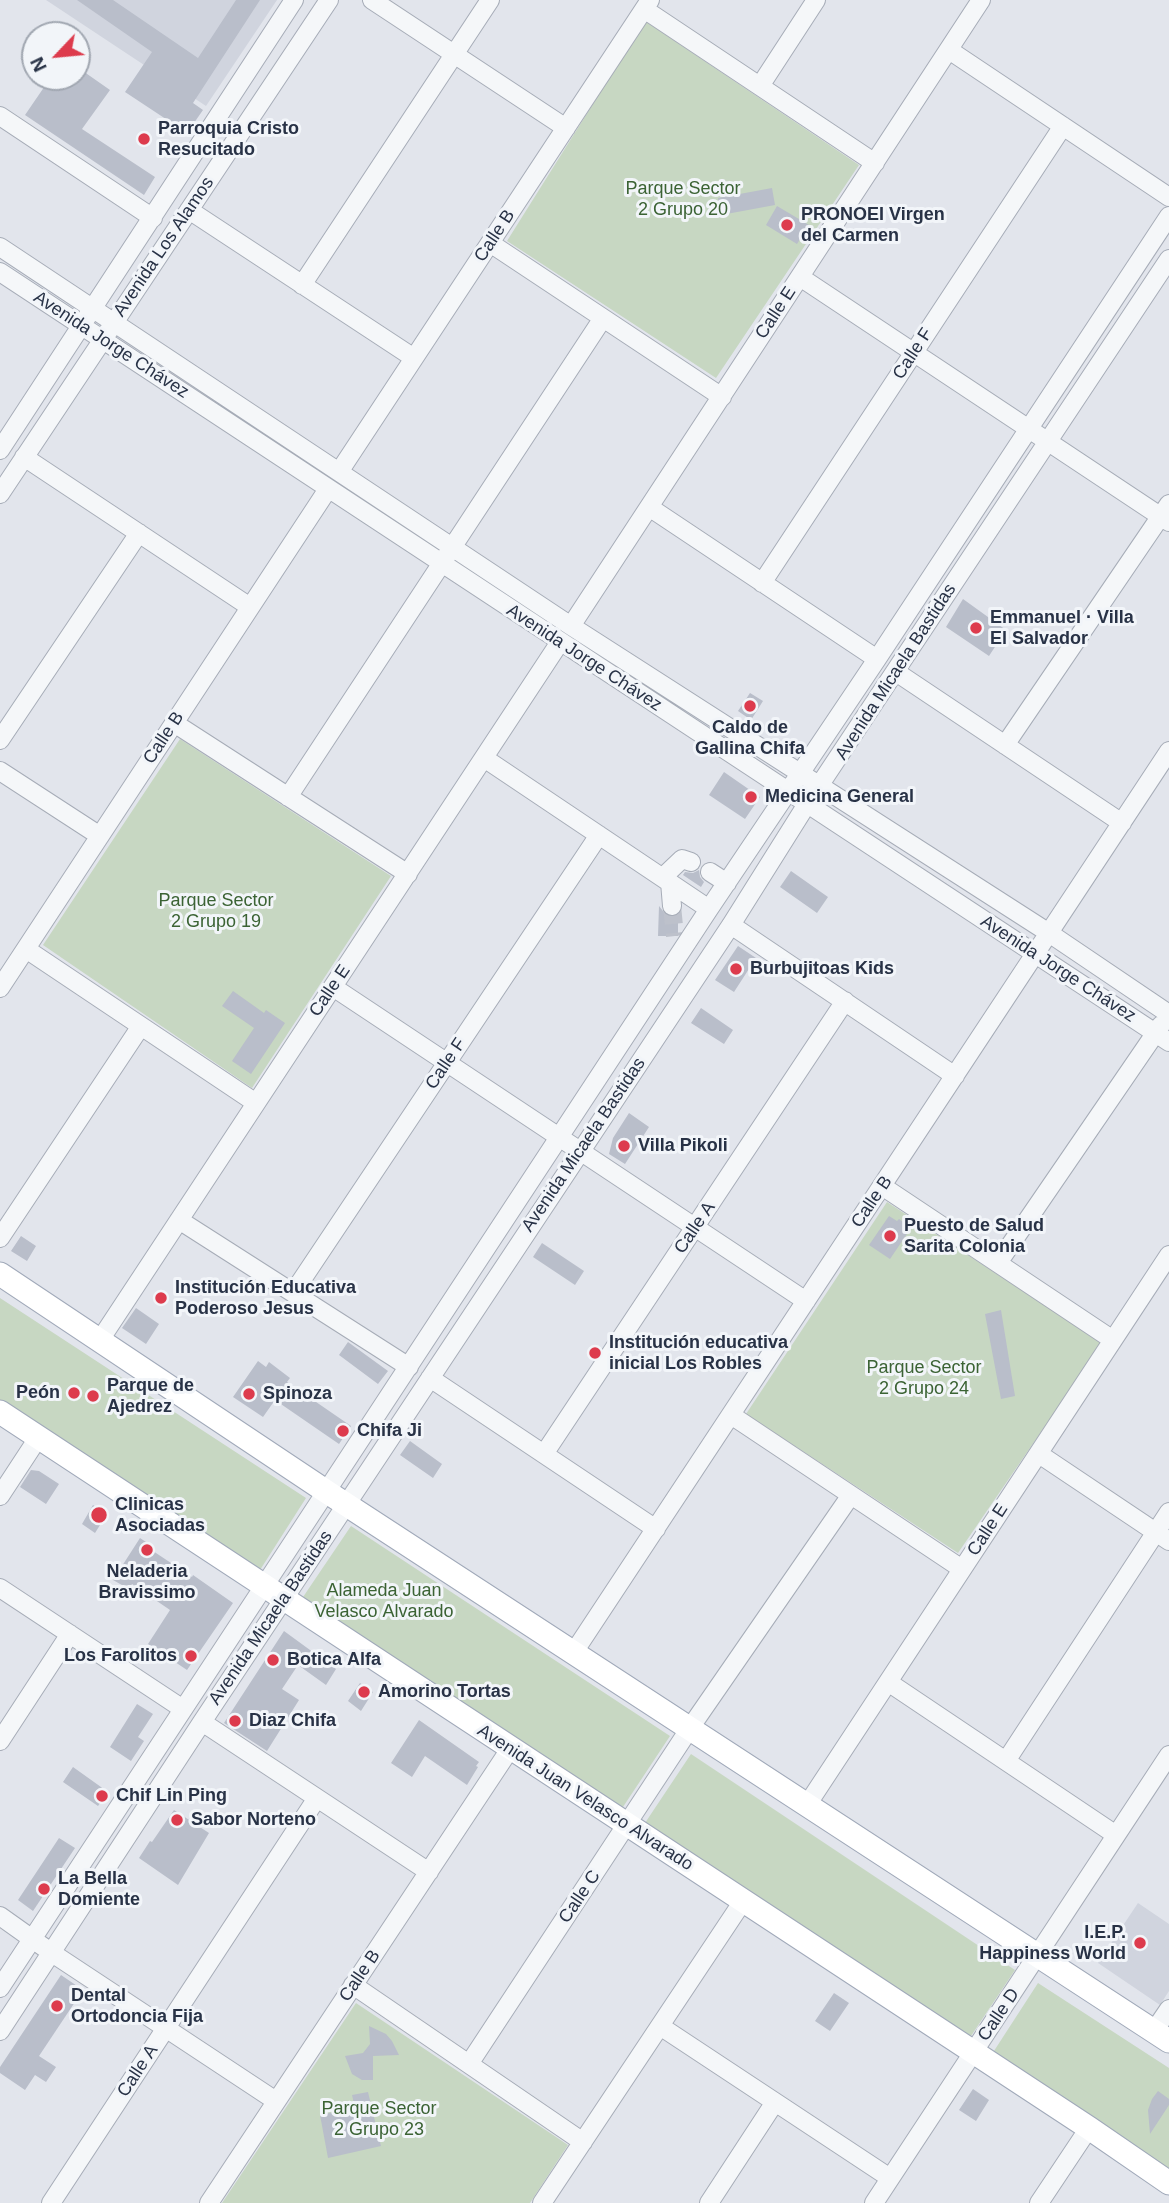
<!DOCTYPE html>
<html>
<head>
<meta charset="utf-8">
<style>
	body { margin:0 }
	#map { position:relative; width:1169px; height:2203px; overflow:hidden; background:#e2e5ec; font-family:Helvetica,sans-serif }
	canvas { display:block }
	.north { position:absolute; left:21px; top:21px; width:70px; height:70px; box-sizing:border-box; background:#f2f5f9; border:2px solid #a1a7b1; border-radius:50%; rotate:244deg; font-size:19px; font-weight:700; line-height:28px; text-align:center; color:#283246 }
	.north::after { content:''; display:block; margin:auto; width:24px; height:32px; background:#dd3b4d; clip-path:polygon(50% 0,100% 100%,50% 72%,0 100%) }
</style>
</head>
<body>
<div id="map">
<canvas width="1169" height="2203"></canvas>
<div class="north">N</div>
</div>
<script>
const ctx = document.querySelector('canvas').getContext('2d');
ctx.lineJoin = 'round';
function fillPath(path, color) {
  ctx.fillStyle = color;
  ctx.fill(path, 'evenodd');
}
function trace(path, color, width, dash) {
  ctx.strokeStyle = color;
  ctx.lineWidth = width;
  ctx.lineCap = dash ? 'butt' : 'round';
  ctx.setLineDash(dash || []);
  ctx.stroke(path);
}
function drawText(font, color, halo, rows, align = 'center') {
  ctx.font = font + ' Helvetica,sans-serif';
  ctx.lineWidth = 6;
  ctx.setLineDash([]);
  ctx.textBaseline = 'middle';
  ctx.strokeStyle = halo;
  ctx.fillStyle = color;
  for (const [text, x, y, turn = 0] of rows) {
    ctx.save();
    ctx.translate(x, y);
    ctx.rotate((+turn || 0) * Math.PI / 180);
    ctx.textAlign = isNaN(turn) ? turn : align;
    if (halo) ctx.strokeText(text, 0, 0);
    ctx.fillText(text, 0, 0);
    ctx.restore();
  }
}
const built = new Path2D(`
	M46,0H277L206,106Z
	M1138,1903L1169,1924V1991L1160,2005L1098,1963Z`);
const green = new Path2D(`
	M645,21L859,165L716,378L507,241Z
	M180,739L391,876L252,1088L43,945Z
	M887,1202L1102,1343L958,1553L746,1414Z
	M0,1298L306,1498L260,1570L0,1400Z
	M351,1526L670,1736L621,1810L301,1600Z
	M691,1754L1015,1970L969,2039L645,1823Z
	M1038,1983L1169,2068V2169L992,2054Z
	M356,2003L568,2145L530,2203H222Z`);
const building = new Path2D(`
	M77,0H113L198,58L236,0H260L193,103L203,110L187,133L125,92L152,52Z
	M80,69L110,90L82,129L155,177L144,195L25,115L51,77H77Z
	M772,188L775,205L721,215L718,198Z
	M777,206L809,225L797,244L766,225Z
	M963,599L1006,630L989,656L946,627Z
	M750,693L763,701L751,720L738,711Z
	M724,772L760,797L745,819L709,795Z
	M699,870L700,877L704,882L701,887L683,875L685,872L693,873Z
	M791,871L828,897L817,913L780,887Z
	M659,906L667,916L672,917L678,915V936H658Z
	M738,946L756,958L734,992L715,980Z
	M233,991L264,1013L266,1010L285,1023L251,1074L232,1061L254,1028L222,1006Z
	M701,1008L733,1030L724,1044L691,1023Z
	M629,1113L649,1127L625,1164L609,1154L613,1138Z
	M889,1216L897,1221L899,1219L911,1228L890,1259L869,1245Z
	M21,1236L36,1246L27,1261L11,1251Z
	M542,1243L584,1271L575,1285L533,1257Z
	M136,1308L159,1324L146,1344L122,1328Z
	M1001,1310L1015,1396L1001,1399L985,1314Z
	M348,1342L388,1371L378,1384L339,1355Z
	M258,1361L266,1367L269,1362L290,1378L287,1382L351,1426L339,1444L275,1400L263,1417L233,1397Z
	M410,1441L442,1464L433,1478L400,1455Z
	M31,1470L39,1471L59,1484L46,1504L20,1487Z
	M93,1505L107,1514L95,1533L82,1524Z
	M140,1538L155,1548L153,1551L192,1577L193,1575L233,1603L187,1670L148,1644L170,1610L132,1584L129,1589L113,1580Z
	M284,1631L336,1669L326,1685L298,1665L282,1689L299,1700L267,1751L224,1723Z
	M360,1683L373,1692L361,1711L348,1701Z
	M137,1704L153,1714L138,1737L144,1741L131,1761L110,1747Z
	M419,1720L479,1762L476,1766L478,1767L467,1785L425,1756L412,1777L391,1763Z
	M73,1767L108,1792L98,1806L63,1782Z
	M174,1810L209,1833L178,1885L139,1858L150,1841L152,1842Z
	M59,1838L75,1848L33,1911L18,1900Z
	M61,1975L83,1990L39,2056L56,2067L46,2082L35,2075L25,2090L0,2073V2067Z
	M834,1993L849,2003L830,2031L815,2021Z
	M369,2026L386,2034L392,2041L399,2055L373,2056V2080H362L352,2074L345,2056L363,2053L370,2044Z
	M973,2089L989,2100L976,2121L959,2110Z
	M1158,2091L1169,2099V2105L1150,2134L1148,2110L1152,2099Z
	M368,2092L381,2146L328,2158L320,2115L355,2108L352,2095Z`);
const minorTunnel = new Path2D(`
	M672,906L675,936`);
const minor = new Path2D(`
	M372,0L566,128
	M644,9L875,163
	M949,50L1169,197
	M760,86L816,0
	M0,116L153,218
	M189,210L414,358
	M490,243L722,397
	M0,247L571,626L1049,933L1169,1014
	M0,272L1169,1042
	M800,277L1169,522
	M302,285L490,0
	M0,450L294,0
	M24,457L250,607
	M339,472L650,0
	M0,494L329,0
	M649,507L877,659
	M762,583L1063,126
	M571,626L981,0
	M896,672L1122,823
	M174,723L408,874
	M0,740L139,533
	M1005,745L1169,504
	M484,758L709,909
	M0,771L100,836
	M288,797L603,318
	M710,872L727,883
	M663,877L682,859L691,862
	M670,882L672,906
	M731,925L955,1076
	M26,949L256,1103
	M333,987L806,1301
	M0,988L328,489
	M882,1186L1113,1340
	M179,1220L409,1367
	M0,1238L141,1026
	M998,1263L1161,1025
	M293,1293L599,835
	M100,1340L560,642
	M430,1378L656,1529
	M731,1415L962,1569
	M544,1454L845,1001
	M1039,1454L1169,1541
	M0,1496L38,1438
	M0,1588L183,1709
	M574,1652L1169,751
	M888,1682L1116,1835
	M202,1722L429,1872
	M0,1741L70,1634
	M1006,1761L1169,1512
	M807,1805L1169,1255
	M0,1916L52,1953L276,2101
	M353,1985L583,2142
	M0,1988L709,909L877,659L1169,216
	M660,2026L890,2178
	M0,2031L202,1722L731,925L807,804L1169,259
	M1154,2031L1169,2009
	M469,2064L690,1728L851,1495
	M51,2203L317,1798
	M209,2203L510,1749
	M542,2203L743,1901
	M709,2203L775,2102
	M874,2203L1169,1755
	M1039,2203L1089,2128`);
const major = new Path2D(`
	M0,1274L327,1492L1169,2041
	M0,1412L1089,2128L1169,2183`);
const markers = [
	[144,139,7,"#dd3b4d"],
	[787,225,7,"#dd3b4d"],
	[976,628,7,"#dd3b4d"],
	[750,706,7,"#dd3b4d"],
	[751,797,7,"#dd3b4d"],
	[736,969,7,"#dd3b4d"],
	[624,1146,7,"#dd3b4d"],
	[890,1236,7,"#dd3b4d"],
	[161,1298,7,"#dd3b4d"],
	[595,1353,7,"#dd3b4d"],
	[74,1393,7,"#dd3b4d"],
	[249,1394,7,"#dd3b4d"],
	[93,1396,7,"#dd3b4d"],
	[343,1431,7,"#dd3b4d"],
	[99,1515,9,"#dd3b4d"],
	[147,1550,7,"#dd3b4d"],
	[191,1656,7,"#dd3b4d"],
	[273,1660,7,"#dd3b4d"],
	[364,1692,7,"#dd3b4d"],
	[235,1721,7,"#dd3b4d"],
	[102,1796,7,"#dd3b4d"],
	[177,1820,7,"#dd3b4d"],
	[44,1889,7,"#dd3b4d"],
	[1140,1943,7,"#dd3b4d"],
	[57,2006,7,"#dd3b4d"]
];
const poiNames = [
	["Parroquia Cristo",158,129],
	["Resucitado",158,150],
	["PRONOEI Virgen",801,215],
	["del Carmen",801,236],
	["Emmanuel · Villa",990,618],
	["El Salvador",990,639],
	["Caldo de",750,728,"center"],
	["Gallina Chifa",750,749,"center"],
	["Medicina General",765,797],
	["Burbujitoas Kids",750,969],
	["Villa Pikoli",638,1146],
	["Puesto de Salud",904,1226],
	["Sarita Colonia",904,1247],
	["Institución Educativa",175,1288],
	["Poderoso Jesus",175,1309],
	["Institución educativa",609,1343],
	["inicial Los Robles",609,1364],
	["Parque de",107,1386],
	["Ajedrez",107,1407],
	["Peón",60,1393,"right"],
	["Spinoza",263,1394],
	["Chifa Ji",357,1431],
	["Clinicas",115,1505],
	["Asociadas",115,1526],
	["Neladeria",147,1572,"center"],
	["Bravissimo",147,1593,"center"],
	["Los Farolitos",177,1656,"right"],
	["Botica Alfa",287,1660],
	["Amorino Tortas",378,1692],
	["Diaz Chifa",249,1721],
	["Chif Lin Ping",116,1796],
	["Sabor Norteno",191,1820],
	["La Bella",58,1879],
	["Domiente",58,1900],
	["I.E.P.",1126,1933,"right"],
	["Happiness World",1126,1954,"right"],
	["Dental",71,1996],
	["Ortodoncia Fija",71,2017]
];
const parkNames = [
	["Parque Sector",683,189],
	["2 Grupo 20",683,210],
	["Parque Sector",216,901],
	["2 Grupo 19",216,922],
	["Parque Sector",924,1368],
	["2 Grupo 24",924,1389],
	["Alameda Juan",384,1591],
	["Velasco Alvarado",384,1612],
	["Parque Sector",379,2109],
	["2 Grupo 23",379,2130]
];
const streetNames = [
	["Calle B",495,236,-57],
	["Avenida Los Alamos",164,247,-56],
	["Calle E",776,313,-57],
	["Avenida Jorge Chávez",111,345,33],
	["Calle F",913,354,-57],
	["Avenida Jorge Chávez",584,658,33],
	["Avenida Micaela Bastidas",896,672,-57],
	["Calle B",164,738,-57],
	["Avenida Jorge Chávez",1058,969,33],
	["Calle E",330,991,-56],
	["Calle F",446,1064,-56],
	["Avenida Micaela Bastidas",584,1145,-56],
	["Calle B",872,1202,-56],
	["Calle A",695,1228,-56],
	["Calle E",988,1530,-57],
	["Avenida Micaela Bastidas",271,1618,-56],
	["Avenida Juan Velasco Alvarado",585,1798,33],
	["Calle C",580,1897,-56],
	["Calle B",360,1976,-56],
	["Calle D",999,2015,-56],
	["Calle A",138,2071,-57]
];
fillPath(built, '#d0d4de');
fillPath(green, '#c7d7c2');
fillPath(building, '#b9beca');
trace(minorTunnel, '#bdc1cb', 18, [18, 9]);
trace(minor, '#a6acb7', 20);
trace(major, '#a0a9b9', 25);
trace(minor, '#f5f7f9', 18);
trace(major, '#fff', 23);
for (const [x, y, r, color] of markers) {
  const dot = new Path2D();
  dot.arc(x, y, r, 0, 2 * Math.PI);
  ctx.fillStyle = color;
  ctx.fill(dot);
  trace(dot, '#f2f5f9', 2.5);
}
drawText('bold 18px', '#283246', '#f2f5f9', poiNames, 'left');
drawText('18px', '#3b6334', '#f2f5f9', parkNames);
drawText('18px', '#283246', '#f2f5f9', streetNames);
</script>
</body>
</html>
